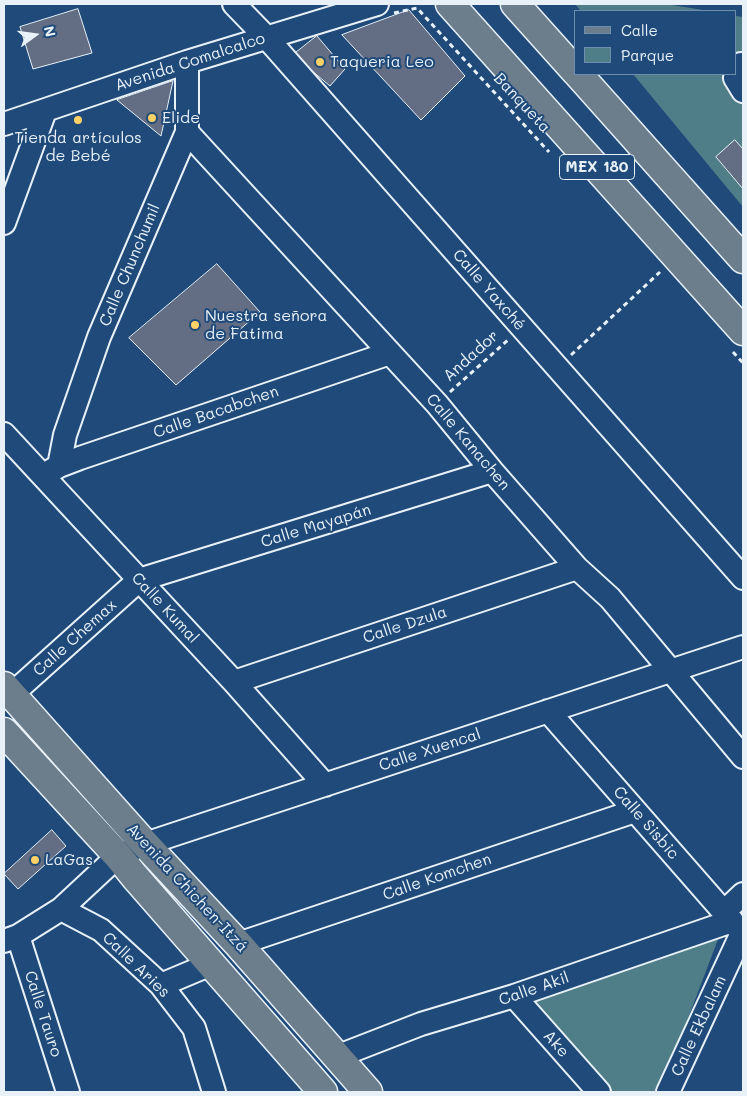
<!DOCTYPE html>
<html>
<head>
<meta charset="utf-8">
<style>
	body { margin:0 }
	#map { position:relative; width:747px; height:1096px; overflow:hidden; background:#1f4a7a; font-family:Mali,sans-serif }
	canvas { display:block }
	.frame { position:absolute; inset:0; border:5px solid #e8f1f8; pointer-events:none }
	.legend { position:absolute; left:574px; top:10px; width:162px; height:65px; box-sizing:border-box; background:#1f4a7a; border:1px solid #6f8dac; margin:0; padding:6px 9px; list-style:none; font-size:15px; color:#e8f1f8 }
	.legend li { display:flex; align-items:center; gap:10px; height:25px }
	.legend b { width:25px; border:1px solid #6f8dac }
	.north { position:absolute; left:10px; top:10px; width:50px; height:50px; -webkit-text-stroke:4px #1f4a7a; paint-order:stroke; rotate:76deg; font-size:14px; font-weight:700; line-height:20px; text-align:center; color:#e8f1f8 }
	.north::after { content:''; display:block; margin:auto; width:18px; height:22px; background:#e8f1f8; clip-path:polygon(50% 0,100% 100%,50% 72%,0 100%) }
</style>
</head>
<body>
<div id="map">
<canvas width="747" height="1096"></canvas>
<div class="frame"></div>
<ul class="legend">
<li><b style="height:6px;background:#6c7d8b"></b>Calle</li>
<li><b style="height:14px;background:#4f7e88"></b>Parque</li>
</ul>
<div class="north">N</div>
</div>
<script>
const ctx = document.querySelector('canvas').getContext('2d');
ctx.lineJoin = 'round';
function fillPath(path, color) {
  ctx.fillStyle = color;
  ctx.fill(path, 'evenodd');
}
function trace(path, color, width, dash) {
  ctx.strokeStyle = color;
  ctx.lineWidth = width;
  ctx.lineCap = dash ? 'butt' : 'round';
  ctx.setLineDash(dash || []);
  ctx.stroke(path);
}
function drawText(font, color, halo, rows, align = 'center') {
  ctx.font = font + ' Mali,sans-serif';
  ctx.lineWidth = 4;
  ctx.setLineDash([]);
  ctx.textBaseline = 'middle';
  ctx.strokeStyle = halo;
  ctx.fillStyle = color;
  for (const [text, x, y, turn = 0] of rows) {
    ctx.save();
    ctx.translate(x, y);
    ctx.rotate((+turn || 0) * Math.PI / 180);
    ctx.textAlign = isNaN(turn) ? turn : align;
    if (halo) ctx.strokeText(text, 0, 0);
    ctx.fillText(text, 0, 0);
    ctx.restore();
  }
}
const green = new Path2D(`
	M575,4H666L709,11H581Z
	M736,16L743,17V207L633,74H736Z
	M722,929L660,1092H607L528,999Z`);
const building = new Path2D(`
	M78,9L92,53L33,69L20,27Z
	M409,10L465,76L421,120L342,35Z
	M317,36L345,69L330,86L293,55Z
	M173,81L161,136L117,100Z
	M735,140L743,149V189L716,157Z
	M217,264L260,312L176,385L129,338Z
	M52,830L66,846L18,889L4,874Z`);
const path = new Path2D(`
	M394,13L417,8L549,152
	M733,352L743,363
	M571,355L660,272
	M450,392L509,339`);
const minor = new Path2D(`
	M234,4L266,37L743,578
	M743,64H741L735,78L743,91
	M4,124L187,62L377,4
	M187,132L437,404L492,471L577,568L610,598L743,757
	M4,223L45,111
	M4,434L234,682L325,785
	M59,466L65,435L99,337L187,132V62
	M49,472L59,466L80,458L390,353
	M234,682L577,568
	M11,695L139,580L492,471
	M548,711L743,934
	M61,909L101,930L161,985L194,1028L214,1092
	M724,912L743,894
	M18,936L68,1092
	M4,941L18,936L61,909L118,856L145,844L743,647
	M238,944L635,811
	M161,985L211,964
	M514,996L599,1092
	M336,1057L421,1024L514,996L732,921
	M668,1092L742,933`);
const major = new Path2D(`
	M450,4L743,331
	M515,4L576,72
	M578,74L743,259
	M4,686L145,844L238,944L368,1092
	M4,732L118,856L135,877L323,1092`);
const markers = [
	[320,62,5,"#ffd166"],
	[152,118,5,"#ffd166"],
	[78,120,5,"#ffd166"],
	[195,325,5,"#ffd166"],
	[35,860,5,"#ffd166"]
];
const shields = [
	[597,167,75]
];
const shieldNames = [
	["MEX 180",597,167]
];
const streetNames = [
	["Avenida Comalcalco",190,62,-18],
	["Banqueta",522,103,47],
	["Calle Chunchumil",130,265,-67],
	["Calle Yaxché",489,290,49],
	["Andador",471,356,-42],
	["Calle Bacabchen",216,412,-19],
	["Calle Kanachen",468,442,50],
	["Calle Mayapán",316,526,-17],
	["Calle Kumal",165,608,47],
	["Calle Dzula",405,625,-18],
	["Calle Chemax",75,638,-42],
	["Calle Xuencal",430,750,-18],
	["Calle Sisbic",646,823,49],
	["Calle Komchen",437,877,-19],
	["Avenida Chichen-Itzá",187,888,47],
	["Calle Aries",136,965,44],
	["Calle Akil",534,989,-19],
	["Calle Tauro",43,1014,72],
	["Calle Ekbalam",699,1026,-65],
	["Ake",556,1044,48]
];
const poiNames = [
	["Taqueria Leo",330,62],
	["Elide",162,118],
	["Tienda artículos",78,138,"center"],
	["de Bebé",78,156,"center"],
	["Nuestra señora",205,316],
	["de Fatima",205,334],
	["LaGas",45,860]
];
fillPath(green, '#4f7e88');
fillPath(building, '#636d84');
trace(building, '#e8f1f8', 1);
trace(minor, '#e8f1f8', 26);
trace(major, '#e8f1f8', 31);
trace(path, '#e8f1f8', 3, [5, 4]);
trace(minor, '#1f4a7a', 22);
trace(major, '#6c7d8b', 28);
for (const [x, y, r, color] of markers) {
  const dot = new Path2D();
  dot.arc(x, y, r, 0, 2 * Math.PI);
  ctx.fillStyle = color;
  ctx.fill(dot);
  trace(dot, '#1f4a7a', 2);
}
for (const [x, y, w] of shields) {
  const box = new Path2D();
  box.roundRect(x - w / 2, y - 12.5, w, 25, 4);
  ctx.fillStyle = '#1f4a7a';
  ctx.fill(box);
  trace(box, '#e8f1f8', 1);
}
drawText('bold 15px', '#e8f1f8', null, shieldNames);
drawText('16px', '#e8f1f8', '#1f4a7a', streetNames);
drawText('16px', '#e8f1f8', '#1f4a7a', poiNames, 'left');
</script>
</body>
</html>
